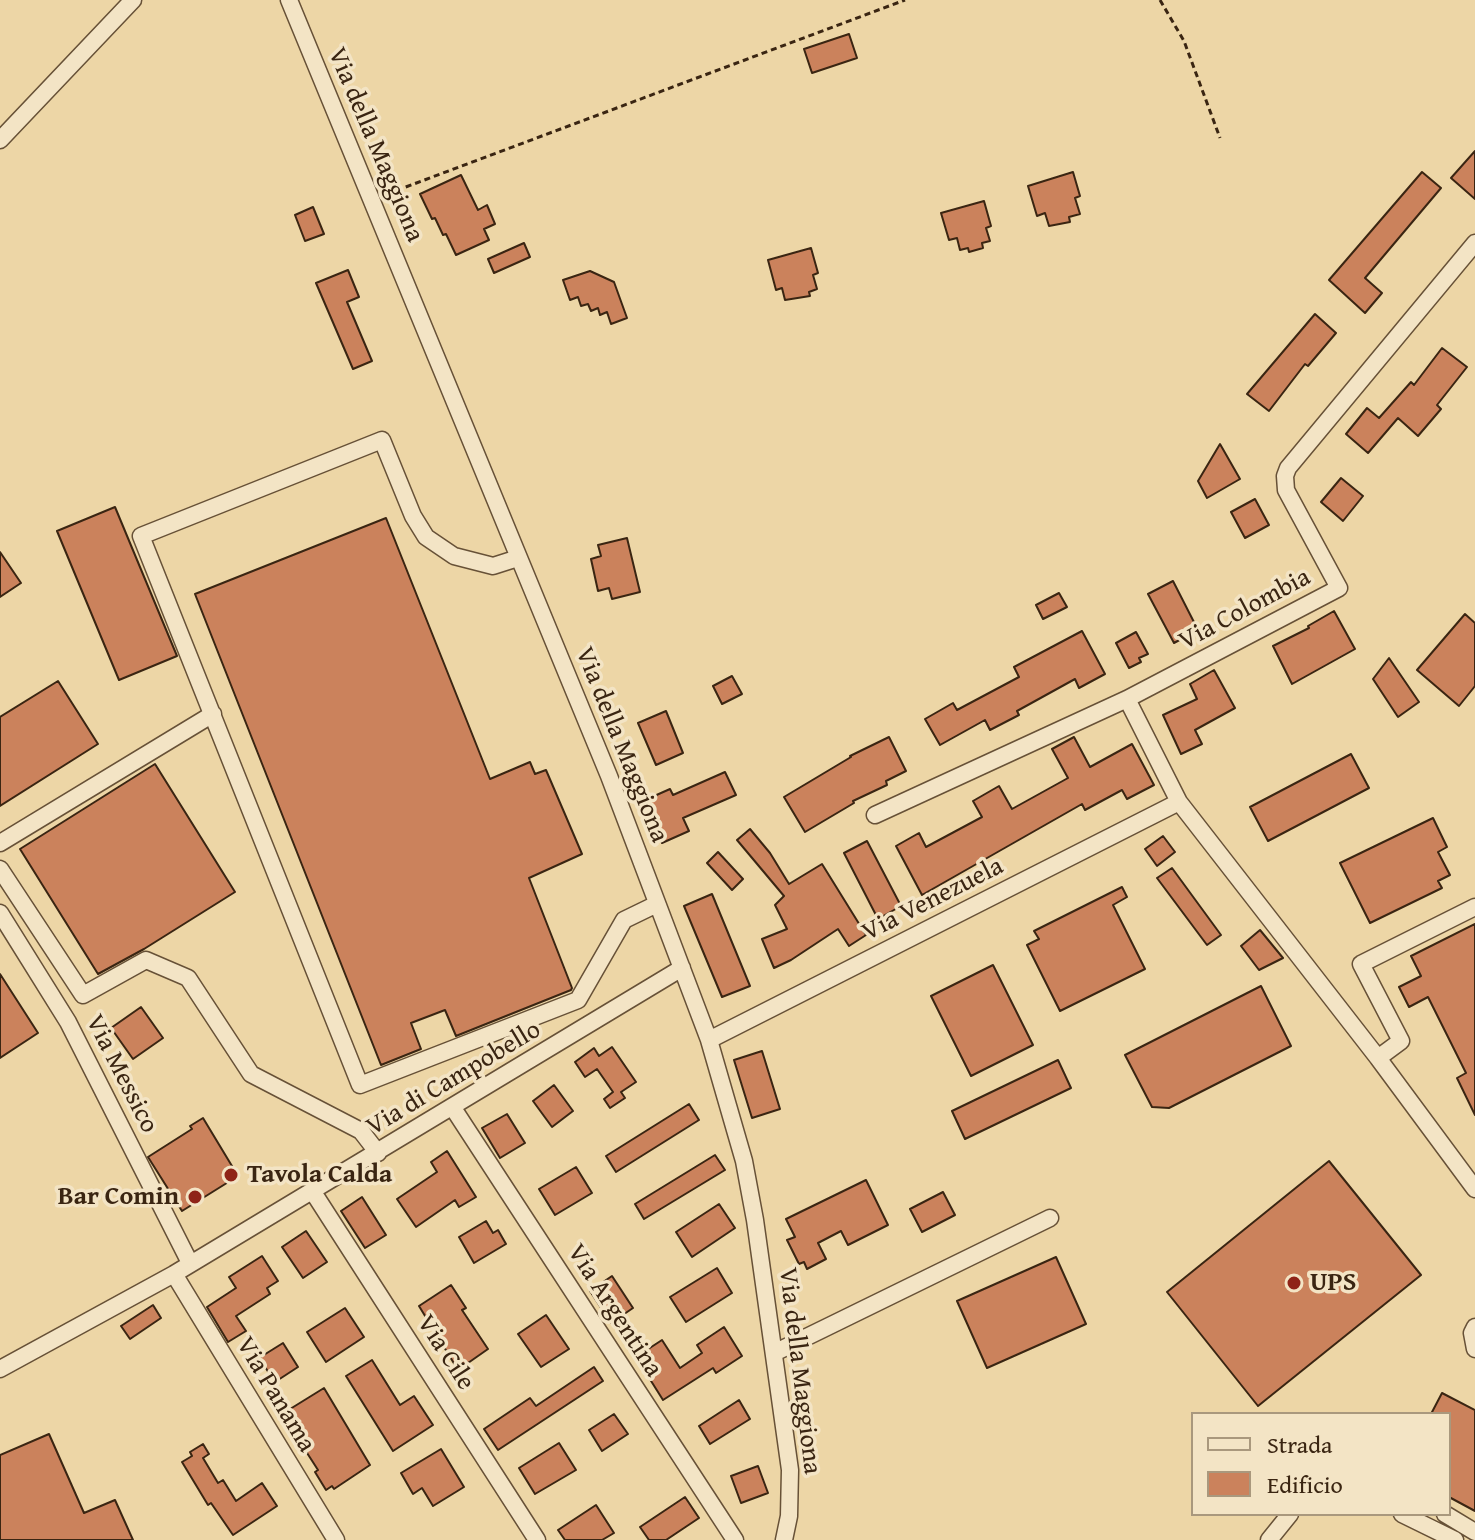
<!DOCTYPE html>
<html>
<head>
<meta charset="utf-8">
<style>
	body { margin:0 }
	#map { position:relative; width:1475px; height:1540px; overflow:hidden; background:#edd6a6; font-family:"Gentium Book Plus",serif }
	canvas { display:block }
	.legend { position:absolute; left:1191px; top:1412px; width:260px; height:104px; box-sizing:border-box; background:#f3e4c5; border:2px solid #a9987d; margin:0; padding:10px 14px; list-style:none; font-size:24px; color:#3a2512 }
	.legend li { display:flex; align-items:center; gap:16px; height:40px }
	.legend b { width:40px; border:2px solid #a9987d }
</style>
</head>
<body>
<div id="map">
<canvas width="1475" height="1540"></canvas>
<ul class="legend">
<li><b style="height:10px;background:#f3e4c5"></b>Strada</li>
<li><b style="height:22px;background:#cb825c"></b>Edificio</li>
</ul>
</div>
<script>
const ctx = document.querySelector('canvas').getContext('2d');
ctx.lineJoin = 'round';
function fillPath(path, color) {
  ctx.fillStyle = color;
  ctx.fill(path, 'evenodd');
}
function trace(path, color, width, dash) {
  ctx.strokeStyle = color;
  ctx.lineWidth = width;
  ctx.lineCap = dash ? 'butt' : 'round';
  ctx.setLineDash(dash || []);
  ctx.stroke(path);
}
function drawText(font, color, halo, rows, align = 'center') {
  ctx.font = font + ' "Gentium Book Plus",serif';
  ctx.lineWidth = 7;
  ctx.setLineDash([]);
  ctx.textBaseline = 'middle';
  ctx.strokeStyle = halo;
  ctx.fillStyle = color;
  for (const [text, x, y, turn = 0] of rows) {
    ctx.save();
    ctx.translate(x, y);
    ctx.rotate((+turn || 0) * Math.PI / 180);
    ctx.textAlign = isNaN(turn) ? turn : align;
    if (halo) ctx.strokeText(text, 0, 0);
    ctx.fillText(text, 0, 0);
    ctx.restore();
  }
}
const building = new Path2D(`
	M849,34L857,58L812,73L804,49Z
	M1475,151V199L1451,178Z
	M1073,172L1080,196L1075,198L1080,214L1069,217L1070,222L1049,226L1045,213L1037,216L1028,186Z
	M1422,172L1441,188L1365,278L1382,293L1365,313L1329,280Z
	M461,175L478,210L487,205L495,224L484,229L489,240L456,255L446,234L443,235L435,218L432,219L420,194Z
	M984,201L991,226L986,228L990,241L982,243L983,248L969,252L968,248L960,250L957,238L949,240L941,213Z
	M313,207L324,234L305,241L295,215Z
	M524,243L530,257L494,273L488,259Z
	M811,248L818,273L813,275L817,289L809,292L810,296L785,300L782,288L776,290L768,260Z
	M348,270L359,297L347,302L372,361L353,369L316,283Z
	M590,271L614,282L627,318L611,324L607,312L600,315L598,308L591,311L588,304L581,306L578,297L570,300L563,280Z
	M1315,314L1336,333L1308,366L1305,364L1269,411L1247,394Z
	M1442,348L1467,367L1437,405L1441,409L1418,436L1398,418L1368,453L1346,434L1367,408L1379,418L1411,382L1414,385Z
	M1220,444L1240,479L1207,498L1198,481Z
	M1341,478L1363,496L1343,521L1321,502Z
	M1255,499L1269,525L1245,538L1231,512Z
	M115,507L177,656L119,680L57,531Z
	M386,518L490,779L530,762L535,774L546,770L582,854L529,878L572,988L571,990L456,1036L445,1010L411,1023L421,1049L381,1065L195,594Z
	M627,538L640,592L612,599L609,588L598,591L591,559L601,556L598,545Z
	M0,552L21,583L0,597Z
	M1173,581L1198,630L1174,643L1148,594Z
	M1059,593L1067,607L1043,619L1036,605Z
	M1334,611L1355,649L1292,684L1273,646L1309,628L1308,626Z
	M1465,614L1475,623V686L1459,706L1417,670Z
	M1082,631L1105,674L1079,688L1075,679L1017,711L1019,715L990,730L985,720L940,745L925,719L953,703L957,710L1019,677L1014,667Z
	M1136,632L1148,654L1139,658L1141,662L1129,668L1116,643Z
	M1389,658L1419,702L1398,717L1373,679Z
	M1214,670L1235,708L1195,730L1202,744L1181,754L1163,715L1197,699L1190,684Z
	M732,676L742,694L722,704L713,686Z
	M58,681L98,744L0,806V717Z
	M666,711L683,753L656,765L638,723Z
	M889,737L906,771L886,781L887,785L853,801L854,803L805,832L784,797L851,757L850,756Z
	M1074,737L1090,767L1132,744L1154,785L1127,799L1122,790L1085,810L1082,804L922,895L896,846L919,833L926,847L982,817L973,801L999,786L1012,809L1068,778L1052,749Z
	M1351,754L1369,788L1268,841L1250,807Z
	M155,764L235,892L144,949L98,974L20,849Z
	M725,772L736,795L683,818L689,831L662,843L643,801L670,789L673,795Z
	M1433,818L1447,847L1438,852L1450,875L1438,881L1442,888L1370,923L1340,863Z
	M750,829L770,853L789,884L822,864L866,935L849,946L838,929L791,960L774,968L762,939L787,929L775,905L784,896L737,840Z
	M1163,836L1175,852L1157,866L1145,849Z
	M867,841L901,906L878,919L844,853Z
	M718,852L743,879L732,890L707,863Z
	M1172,868L1221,935L1207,945L1157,878Z
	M1122,887L1127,897L1113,905L1145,969L1060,1011L1027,945L1039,939L1034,931Z
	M712,894L750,986L722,997L684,906Z
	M1475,924V1115L1457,1078L1466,1073L1428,997L1409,1007L1399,987L1421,976L1411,956Z
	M1260,930L1283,958L1259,970L1241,946Z
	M993,965L1033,1045L971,1076L931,996Z
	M0,974L38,1033L0,1058Z
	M1261,986L1291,1046L1169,1108L1152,1107L1125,1055Z
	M141,1007L163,1038L133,1059L111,1028Z
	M612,1047L636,1082L621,1092L625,1098L610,1108L604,1099L613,1092L597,1069L585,1077L575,1062L594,1048L599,1056Z
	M762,1051L780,1109L752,1118L734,1060Z
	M1058,1060L1071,1088L965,1139L952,1111Z
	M554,1085L573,1111L552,1127L533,1101Z
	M689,1104L699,1120L616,1172L606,1156Z
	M507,1114L525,1143L500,1158L482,1128Z
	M203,1118L238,1176L182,1211L148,1157L192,1129L190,1126Z
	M447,1151L476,1197L459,1207L455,1200L416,1227L397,1199L437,1172L431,1162Z
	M715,1155L725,1170L644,1219L635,1204Z
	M1329,1161L1421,1275L1258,1406L1167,1292Z
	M576,1167L592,1193L555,1215L539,1189Z
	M866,1180L888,1225L848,1245L841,1231L818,1243L826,1259L807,1269L804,1262L799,1264L787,1240L795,1237L786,1219Z
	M943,1192L955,1215L922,1232L910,1209Z
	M362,1197L386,1235L365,1248L341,1211Z
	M719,1204L735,1228L692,1257L676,1232Z
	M486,1221L493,1233L498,1230L506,1244L474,1263L459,1237Z
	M306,1231L327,1262L303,1278L282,1247Z
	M262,1256L278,1281L267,1288L270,1294L236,1316L246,1331L228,1342L207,1307L236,1288L229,1277Z
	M1056,1257L1086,1324L987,1368L957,1301Z
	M717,1268L732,1293L686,1322L670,1297Z
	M612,1276L633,1308L611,1323L590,1291Z
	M451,1285L466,1308L462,1310L488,1349L458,1370L419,1306Z
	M153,1305L161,1318L130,1339L121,1326Z
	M345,1308L364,1337L326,1362L307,1332Z
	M546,1315L569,1349L541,1367L518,1334Z
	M724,1327L742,1356L716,1373L713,1368L663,1400L636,1357L662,1340L680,1368L702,1353L697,1345Z
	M283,1343L298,1367L275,1382L259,1358Z
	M372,1360L400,1405L414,1396L433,1425L393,1451L346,1376Z
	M594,1367L603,1381L498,1450L484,1429L530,1398L536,1406Z
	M324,1388L370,1465L334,1489L332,1486L326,1490L315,1472L318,1470L282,1414Z
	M1442,1393L1475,1410V1511L1449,1497V1414H1431Z
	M739,1400L750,1419L710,1444L699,1426Z
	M614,1414L628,1434L602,1451L589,1430Z
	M49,1434L84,1513L115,1500L133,1540H0V1455Z
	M559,1443L576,1470L535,1494L519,1468Z
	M203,1444L209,1454L203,1458L218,1483L223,1480L236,1501L262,1483L277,1506L233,1535L211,1503L208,1505L182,1462L192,1456L190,1452Z
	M441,1449L464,1487L433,1506L422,1488L413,1494L401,1473Z
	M758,1466L768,1493L741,1503L731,1476Z
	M685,1497L699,1518L666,1540H649L640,1527Z
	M596,1505L614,1533L602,1540H565L558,1530Z`);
const path = new Path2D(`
	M1160,0L1184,41L1220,138
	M387,194L905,0`);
const minor = new Path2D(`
	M289,0L609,776L709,1040L744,1161L755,1220L790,1470L789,1516L784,1540
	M0,140L133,0
	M518,558L493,566L454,556L426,537L413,516L382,440L141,536L360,1085L578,1000L624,920L657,904
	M1127,699L1179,802L1378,1058L1475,1189
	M875,815L1127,699L1339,588L1286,490L1285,476L1288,468L1475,243
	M0,843L213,714
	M0,869L83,995L146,960L188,978L251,1074L361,1131L378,1153
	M0,913L68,1022L190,1263
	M709,1040L1179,802
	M1378,1058L1401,1041L1361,964L1475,907
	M453,1108L735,1540
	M313,1192L537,1540
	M174,1274L336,1540
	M1475,1327L1472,1333L1475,1349
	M774,1353L1050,1218
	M0,1369L174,1274L682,968
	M1402,1514L1455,1540
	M1445,1514L1475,1532
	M1269,1540L1290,1514`);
const markers = [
	[231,1175,8,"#8f2418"],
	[195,1197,8,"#8f2418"],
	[1294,1283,8,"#8f2418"]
];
const streetNames = [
	["Via della Maggiona",375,145,67],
	["Via Colombia",1245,610,-28],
	["Via della Maggiona",621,745,68],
	["Via Venezuela",933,900,-27],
	["Via Messico",121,1074,63],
	["Via di Campobello",454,1079,-31],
	["Via Argentina",614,1311,57],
	["Via Cile",445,1353,57],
	["Via della Maggiona",799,1371,83],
	["Via Panama",275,1395,59]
];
const poiNames = [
	["Tavola Calda",247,1175],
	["Bar Comin",179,1197,"right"],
	["UPS",1310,1283]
];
fillPath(building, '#cb825c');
trace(building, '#3a2512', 2);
trace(minor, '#675137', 19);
trace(path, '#3a2512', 3, [6, 4]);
trace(minor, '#f3e4c5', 16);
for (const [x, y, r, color] of markers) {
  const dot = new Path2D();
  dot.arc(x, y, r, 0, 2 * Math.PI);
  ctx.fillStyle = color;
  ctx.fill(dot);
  trace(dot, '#f3e4c5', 3);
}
drawText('26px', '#3a2512', '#f3e4c5', streetNames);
drawText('bold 26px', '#3a2512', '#f3e4c5', poiNames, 'left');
</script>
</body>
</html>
